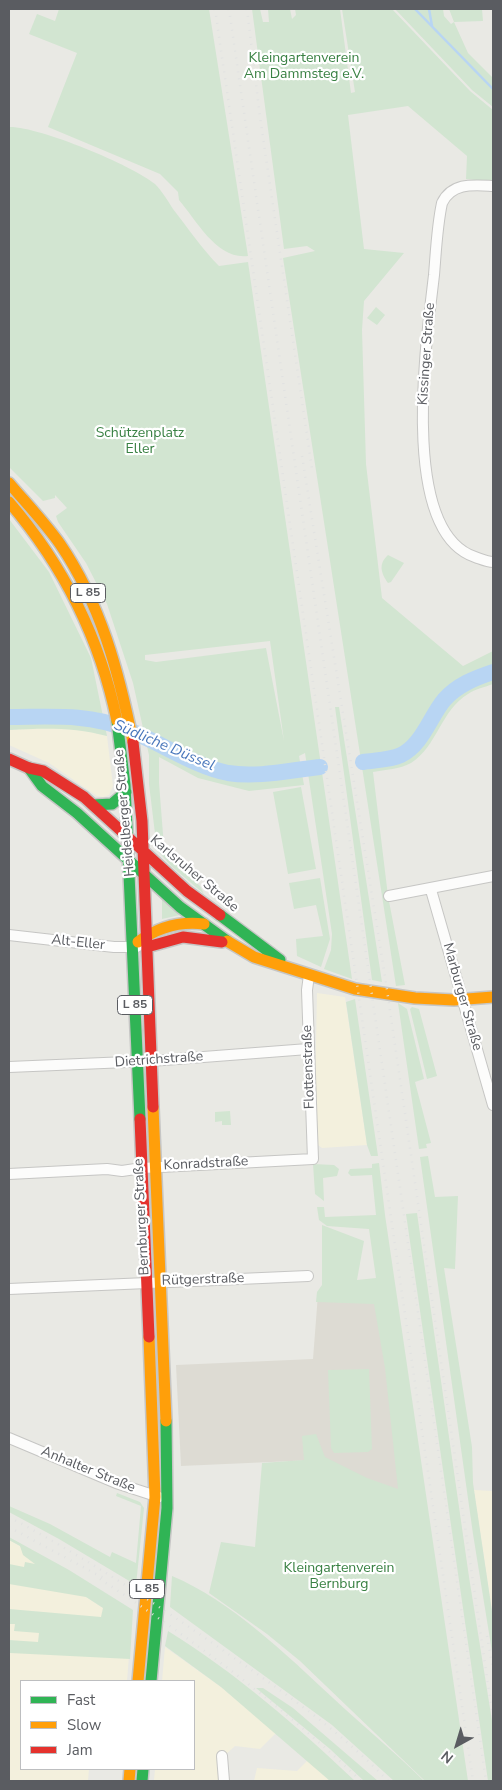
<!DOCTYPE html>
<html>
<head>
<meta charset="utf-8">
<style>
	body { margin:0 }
	#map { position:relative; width:502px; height:1790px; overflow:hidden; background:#e9e9e4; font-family:"Nunito Sans",sans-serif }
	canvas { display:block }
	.frame { position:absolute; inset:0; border:10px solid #5a5c61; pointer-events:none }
	.legend { position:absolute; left:20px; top:1680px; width:175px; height:90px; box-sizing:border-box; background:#fff; border:1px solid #bdbec0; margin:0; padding:6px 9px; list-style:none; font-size:15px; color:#5a5c61 }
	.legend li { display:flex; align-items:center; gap:10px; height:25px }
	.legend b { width:25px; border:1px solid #bdbec0 }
	.north { position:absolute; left:432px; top:1720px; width:50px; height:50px; -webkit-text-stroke:4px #fff; paint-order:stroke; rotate:219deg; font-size:14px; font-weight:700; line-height:20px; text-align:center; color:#5a5c61 }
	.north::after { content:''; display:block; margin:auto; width:18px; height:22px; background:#5a5c61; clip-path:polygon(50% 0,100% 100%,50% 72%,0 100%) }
</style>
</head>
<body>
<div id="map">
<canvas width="502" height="1790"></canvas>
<div class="frame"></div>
<ul class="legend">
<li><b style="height:6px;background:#30b455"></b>Fast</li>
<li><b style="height:6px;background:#ff9f0a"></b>Slow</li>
<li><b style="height:6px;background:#e5322d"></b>Jam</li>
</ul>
<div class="north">N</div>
</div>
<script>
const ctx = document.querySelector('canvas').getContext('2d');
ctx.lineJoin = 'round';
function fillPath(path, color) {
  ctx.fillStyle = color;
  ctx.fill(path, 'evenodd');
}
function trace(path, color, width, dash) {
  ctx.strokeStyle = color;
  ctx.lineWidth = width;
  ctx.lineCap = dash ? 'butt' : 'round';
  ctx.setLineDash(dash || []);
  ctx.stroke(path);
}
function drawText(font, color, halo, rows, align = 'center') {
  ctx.font = font + ' "Nunito Sans",sans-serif';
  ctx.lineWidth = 4.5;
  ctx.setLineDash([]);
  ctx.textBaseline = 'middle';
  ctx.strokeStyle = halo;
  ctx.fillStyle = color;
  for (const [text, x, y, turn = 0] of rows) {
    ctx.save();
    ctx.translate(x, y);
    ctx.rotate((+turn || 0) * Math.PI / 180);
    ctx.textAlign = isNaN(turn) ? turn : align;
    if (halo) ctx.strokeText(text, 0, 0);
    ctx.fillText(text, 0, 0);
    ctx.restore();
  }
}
const commercial = new Path2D(`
	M49,727L85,730L107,736L113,786L109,795L103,797L97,796L49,763L9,745V730Z
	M317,993L345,997L367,1145L322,1148L314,1142Z
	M474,1490L493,1491V1618L476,1505Z
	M9,1540L20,1546L37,1565L103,1608L131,1630L127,1681H21V1769H89L88,1781H9Z
	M165,1647L221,1687L276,1733L260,1749L235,1746L223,1757L224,1781H154L155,1769H194V1681H162Z
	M308,1760L330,1781H254L257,1768L297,1771Z`);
const education = new Path2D(`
	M387,1291L420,1509L315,1460L181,1466L176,1365L313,1359L318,1294Z`);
const green = new Path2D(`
	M59,9H209L248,256C217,260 197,221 179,200L178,192L160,174L48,127L77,53L29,34L37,14L55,21Z
	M252,9H260L263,22H269L268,9H290L292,19L296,15L295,9H340L351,93L355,92L342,9H392L470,91L493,110V182L466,179L467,156L408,106L348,115L364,249L404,253L364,301L362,330L366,464L382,598L463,666L493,651V684C485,687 475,689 468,694C441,710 437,747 411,763C400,769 385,770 373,772L388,896L405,985L396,986L283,258L315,251L307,246L284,249Z
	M395,9H443L444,16L451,24L454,22L449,9H482L483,21L454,22L468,53L493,78V107L472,90Z
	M9,127C38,126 132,165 155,184C162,191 168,201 173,209C188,228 202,249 219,266L248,262L352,979L324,969L331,950L332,934L305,753L299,756L304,785L249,791L198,778L159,757V783L164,847L174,861L200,886L204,894L171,866L157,850L149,784V755L133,683L107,604L86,563L58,522L56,516L67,508L55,495V498L43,501L9,467ZM270,641L284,741L266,648L156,662L145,660V655Z
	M376,307L385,315L377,325L367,318Z
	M9,519L49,572L91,658L107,736C74,727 43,728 9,730Z
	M388,555L404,563L391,582L388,583C381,573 378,564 388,555Z
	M335,707H339L382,982L372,980Z
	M301,787L316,869L288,874L273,792Z
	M320,878L330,939L321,967L297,956L296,939L323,936L316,905L294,909L289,883Z
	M162,897L180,915L162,919Z
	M355,999L378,1156H371L367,1145L346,1002Z
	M398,1003L407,1009L424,1079L415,1082L431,1143L426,1144L427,1148L419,1149Z
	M412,1007L419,1009L437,1076L427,1079L410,1009Z
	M230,1111L231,1125H222V1121L215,1122V1112Z
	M428,1156L435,1197L458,1196L455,1269L444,1268L472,1447L473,1483L493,1618V1658L473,1534L420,1157Z
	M379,1163L385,1215L468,1781H425L300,1661L267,1634L209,1593L221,1542L255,1547L262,1463L304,1460L302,1436L316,1434L325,1457L367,1478L398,1489L385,1368L374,1304L316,1302L317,1292L322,1285V1225L364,1241L357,1280L376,1278L369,1229L327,1226L319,1220L317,1207H324L325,1217L376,1215L372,1175L351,1176L348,1173L350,1169L372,1168V1164Z
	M313,1164L334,1165L339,1169L337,1176L323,1178L324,1201L315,1194Z
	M417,1213L469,1577L493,1727V1781H488L406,1214Z
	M369,1369L372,1449L368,1452L334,1453L331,1448L328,1370Z
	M117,1493L140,1502L144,1508L136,1585L59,1539L9,1512V1506L50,1524L110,1557L112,1552L136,1563L141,1506L116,1496Z
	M9,1537L69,1570L133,1610L130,1659L10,1653L9,1640L38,1642L39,1633L14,1631L15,1624H9V1609L101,1617L103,1608L86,1597L9,1584V1564L24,1567L25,1562L35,1564L23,1555L20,1546L9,1540Z
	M172,1576C230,1600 288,1656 333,1698C363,1726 395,1752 424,1781H394L332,1725L170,1607Z
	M168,1631C236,1673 297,1726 355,1781H330L221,1687L165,1646Z
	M256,1688H263L293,1708L378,1781H364L330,1749Z`);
const stream = new Path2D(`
	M415,9L493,89
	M429,9L432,26`);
const river = new Path2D(`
	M9,717C49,717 88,713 126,729C160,742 193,766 228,773C257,778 291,770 320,767
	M363,762C376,760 390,760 401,755C422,745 430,717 444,700C457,685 475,678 493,672`);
const street = new Path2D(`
	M493,186C474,185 452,182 442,203C437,226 436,251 434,275C427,337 398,531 475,557C481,559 487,562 493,562
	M431,890L493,1105
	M389,896L493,876
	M9,935L114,947H137
	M9,1067L151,1061L308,1049
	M9,1174L107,1169L122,1171L142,1168L313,1159L307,990L309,975
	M9,1289L308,1276
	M9,1438L116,1483L159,1497
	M222,1756L224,1781`);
const fast = new Path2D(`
	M117,721L125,785L140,1119
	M29,768L42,786L77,813L180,907L227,941
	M93,805L112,804L126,792
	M220,915L280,960
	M151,1681L167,1508L166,1421
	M142,1781L143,1769`);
const slow = new Path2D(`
	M9,483C26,503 45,523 60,544C101,604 119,673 133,742
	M9,502C64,566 100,638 117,721
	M227,941L254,957L355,989L415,998L454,1000L493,997
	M138,942C158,927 179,921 204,924
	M153,1107L166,1421
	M138,1681L155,1497L149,1337
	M129,1781L130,1769`);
const jam = new Path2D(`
	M133,742L142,821L153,1107
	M9,759L29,768L43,771L84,797L187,891L220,915
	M147,947L183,937L222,942
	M140,1119L149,1337`);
const rail = new Path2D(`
	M215,9L473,1781
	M229,9L486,1781
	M247,9L260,117L312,469
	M302,456L386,983L493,1719
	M9,1517C88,1559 161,1607 234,1658C288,1695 342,1733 388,1781
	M9,1527L107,1580
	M100,1579C192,1639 282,1705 361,1781
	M487,1636L493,1669`);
const shields = [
	[88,593,35],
	[135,1005,35],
	[147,1589,35]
];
const shieldNames = [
	["L 85",88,593],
	["L 85",135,1005],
	["L 85",147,1589]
];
const parkNames = [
	["Kleingartenverein",304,59],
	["Am Dammsteg e.V.",304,75],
	["Schützenplatz",140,434],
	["Eller",140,450],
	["Kleingartenverein",339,1569],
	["Bernburg",339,1585]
];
const streetNames = [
	["Kissinger Straße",427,354,-86],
	["Heidelberger Straße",125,813,-95],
	["Karlsruher Straße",194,874,40],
	["Alt-Eller",78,943,6],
	["Marburger Straße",462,997,74],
	["Dietrichstraße",159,1060,-4],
	["Flottenstraße",309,1067,-92],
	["Konradstraße",206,1164,-3],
	["Bernburger Straße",142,1217,-93],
	["Rütgerstraße",203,1280,-2],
	["Anhalter Straße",88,1470,22]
];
const waterNames = [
	["Südliche Düssel",164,746,23]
];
fillPath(commercial, '#f3f0dd');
fillPath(education, '#dddbd3');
fillPath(green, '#d2e5d1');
trace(stream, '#b8d5f3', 2.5);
trace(river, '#b8d5f3', 16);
trace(street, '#c6c6c4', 12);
trace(fast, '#c6c6c5', 14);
trace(slow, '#c6c6c5', 14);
trace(jam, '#c6c6c5', 14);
trace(street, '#fcfcfb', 10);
trace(fast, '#30b455', 11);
trace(slow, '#ff9f0a', 11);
trace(jam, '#e5322d', 11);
trace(rail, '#e1e2e1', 2.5, [1, 6]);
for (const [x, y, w] of shields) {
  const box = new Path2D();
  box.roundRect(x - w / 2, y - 9.5, w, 19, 4);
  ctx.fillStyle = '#fff';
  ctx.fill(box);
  trace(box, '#5a5c61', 1);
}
drawText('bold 12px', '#5a5c61', null, shieldNames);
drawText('14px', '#398143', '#fff', parkNames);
drawText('14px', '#5a5c61', '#fff', streetNames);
drawText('italic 15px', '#4876bb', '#fff', waterNames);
</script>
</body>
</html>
